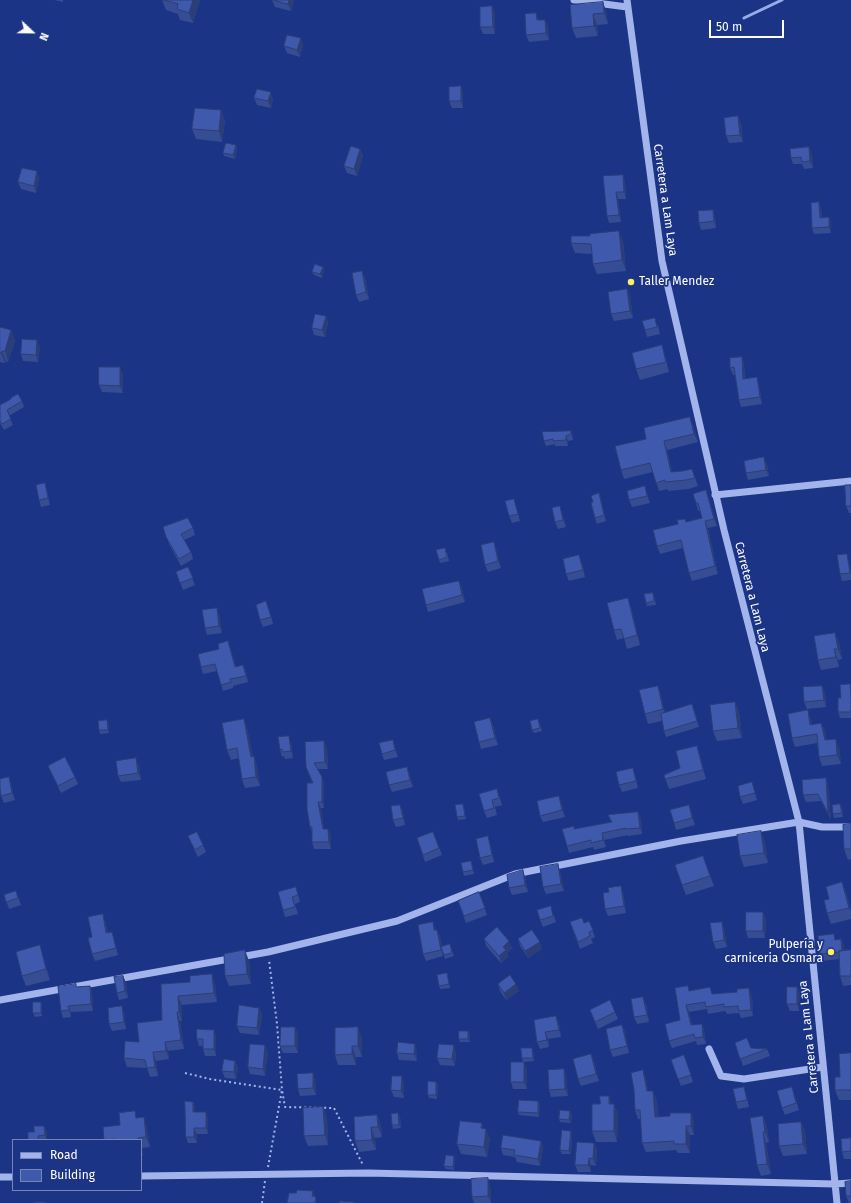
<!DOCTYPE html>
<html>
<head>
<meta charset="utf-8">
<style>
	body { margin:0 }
	#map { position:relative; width:851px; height:1203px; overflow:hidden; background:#1b3485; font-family:"Fira Sans",sans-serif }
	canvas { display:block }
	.legend { position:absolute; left:12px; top:1139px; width:130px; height:52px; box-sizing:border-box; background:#1b3485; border:1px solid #7685b6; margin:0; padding:5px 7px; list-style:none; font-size:12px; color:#fff }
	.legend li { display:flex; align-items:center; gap:8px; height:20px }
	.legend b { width:20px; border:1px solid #7685b6 }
	.north { position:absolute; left:12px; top:12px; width:40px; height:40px; -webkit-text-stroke:3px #1b3485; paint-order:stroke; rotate:112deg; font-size:11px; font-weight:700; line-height:16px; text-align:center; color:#fff }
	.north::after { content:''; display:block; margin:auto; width:14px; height:18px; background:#fff; clip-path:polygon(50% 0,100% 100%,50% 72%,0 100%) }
	.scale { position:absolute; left:709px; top:20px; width:75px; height:18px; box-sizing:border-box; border:2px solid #fff; border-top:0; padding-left:5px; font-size:12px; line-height:14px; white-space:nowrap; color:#fff; -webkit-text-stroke:3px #1b3485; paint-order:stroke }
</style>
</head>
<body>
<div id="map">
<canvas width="851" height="1203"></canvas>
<ul class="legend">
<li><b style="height:5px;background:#a2b4eb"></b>Road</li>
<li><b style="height:11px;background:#3f59ac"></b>Building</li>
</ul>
<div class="north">N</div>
<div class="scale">50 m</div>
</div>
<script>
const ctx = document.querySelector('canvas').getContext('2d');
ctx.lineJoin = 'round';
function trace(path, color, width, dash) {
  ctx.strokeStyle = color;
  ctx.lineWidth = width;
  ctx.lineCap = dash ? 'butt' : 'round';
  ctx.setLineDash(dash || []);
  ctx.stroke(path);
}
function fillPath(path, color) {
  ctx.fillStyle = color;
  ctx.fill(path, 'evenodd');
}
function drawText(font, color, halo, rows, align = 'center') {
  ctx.font = font + ' "Fira Sans",sans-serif';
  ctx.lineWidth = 3.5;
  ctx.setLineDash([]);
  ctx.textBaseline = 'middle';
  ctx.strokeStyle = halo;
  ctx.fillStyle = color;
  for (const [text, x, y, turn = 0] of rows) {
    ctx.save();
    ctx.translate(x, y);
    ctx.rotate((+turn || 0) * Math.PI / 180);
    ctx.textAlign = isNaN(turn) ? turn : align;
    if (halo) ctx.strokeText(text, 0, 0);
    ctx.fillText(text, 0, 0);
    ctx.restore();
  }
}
const stream = new Path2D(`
	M744,18L782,0`);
const path = new Path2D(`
	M185,1073L210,1079L282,1090L285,1107L334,1108L363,1165
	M268,1167L282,1090L277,1024L269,960
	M262,1203L265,1181`);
const minor = new Path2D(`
	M574,0L627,7
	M627,0L662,261L724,530L799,822L837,1203
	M715,495L851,481
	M0,1000L268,952L397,921L515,874L681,841L799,822L822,827H851
	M709,1049L721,1076L744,1079L823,1067
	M141,1176L368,1173L835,1184L851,1183
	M0,1177H13`);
const wall = new Path2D(`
	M54,0H63V2Z
	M162,0H200L193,23L180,20L178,14L166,10Z
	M272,0H294L291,11L275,7Z
	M603,2L606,12L608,24L597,25L598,36L576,38L572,28Z
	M495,13V34H483L480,27Z
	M539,20H545L548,27L549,40L529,42L526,35Z
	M303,45L300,57L287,53L284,46Z
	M463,93V108H452L449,101Z
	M254,98L273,99L271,108L257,105Z
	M221,110L225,121L222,142L196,139L192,129Z
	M741,123L743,142L729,143L726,136Z
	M236,145L237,149L235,159L224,156L223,153Z
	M360,149L363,156L357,176L347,173L344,166Z
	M812,154L813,168L804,169L802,164H793L791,158Z
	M623,175L625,182L626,199H618L621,222L609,223L607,216Z
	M39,178L36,193L21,189L18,182Z
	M821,208L822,218L829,217L831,223V233L814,234L812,228Z
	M713,210L715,217L716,228L701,230L699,223Z
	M623,241L626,271L597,274L593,264L592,254L575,253L571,243Z
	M323,267L324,270L322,278L314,275L312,272Z
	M362,271L365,278L369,299L359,302L356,295Z
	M627,289L630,296L633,318L614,321L611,314Z
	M326,316L328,323L325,337L314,335L312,328Z
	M658,325L660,334L647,337L645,330Z
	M0,327L11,330L15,341L8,362L6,361L5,363L0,362Z
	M662,345L665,356L669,372L640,380L636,369Z
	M40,347L38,362L23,361L21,354Z
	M742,357L744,364L745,379L759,384L762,404L741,407L739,400L735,375H733L730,368Z
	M123,374V393L102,392L99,385Z
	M22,401L24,407L9,416L13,425L4,430L0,423V405Z
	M693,425L698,442L667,450L672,472L695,477L698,486L689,489L668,491V489L659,491L653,472L624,479L621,470L646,439Z
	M571,431L573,440L568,441V446H555V444L546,446L544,441Z
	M767,464L769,476L748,480L746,473Z
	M851,485V513H849L846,506Z
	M47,490L50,505L41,507L39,500Z
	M599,493L601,499L606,521L597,524L595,518Z
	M647,493L650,503L632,507L629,500Z
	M709,498L717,526L708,528L718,574L692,581L689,573L683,548L660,554L657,546L678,524L702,518L700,511H698L696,503Z
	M514,499L516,506L520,521L512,523L509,516Z
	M562,513L566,527L558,529L555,522Z
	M163,527L193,528L195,535L184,540L191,552L193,559L181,566L169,544Z
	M496,549L501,568L488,572L485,565Z
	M447,552L449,561L440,563L439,560Z
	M849,561L851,572V580L842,581L840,574Z
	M582,562L585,577L569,581L566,574Z
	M188,567L195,585L183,590L176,572Z
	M459,581L462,588L465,602L428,612L426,605Z
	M654,596L656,605L647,606L646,603Z
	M631,607L640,645L627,649L624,638L617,640L614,630Z
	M269,608L273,624L263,627L260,620Z
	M219,615L222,633L207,635L205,628Z
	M835,633L839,643L842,659L838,660L839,667L821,670L818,660Z
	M228,641L236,667L243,665L246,671L248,682L233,686V688L223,691L217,671L203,674L201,667Z
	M850,684L851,688V718H840L838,712L841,698Z
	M658,686L661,696L665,713L694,711L699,727L666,737L664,731L662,721L648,724L645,714Z
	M822,686L825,693L826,707L807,709L804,702Z
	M735,702L739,712L742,738L717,741L713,731Z
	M490,718L493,725L498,745L481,749L479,742Z
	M538,719L542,731L534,733L532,730Z
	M811,719L812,725L821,723L825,731L826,740L839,747L841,764L822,766L819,757L817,743L795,747L792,738Z
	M109,724V733L100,734L99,730Z
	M247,728L253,757L254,756L257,766L260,786L245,788L242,779L239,758L231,760L227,750Z
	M291,743L293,758L285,759L284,756L282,757L280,750Z
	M697,746L700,756L706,779L669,789L664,775L680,768Z
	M395,747L398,757L384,760L382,754Z
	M327,748L328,769H318L322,777L324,784V808H321L324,829L331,835V849H314L312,842V832L310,827L312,783L306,767Z
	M139,765L141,780L121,782L118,776Z
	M48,766L75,777L78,784L61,793L51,773Z
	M407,767L413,787L392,792L389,785Z
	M635,775L638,788L622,792L619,785Z
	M826,778L828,785L831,820L821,801L806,802L803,795Z
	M752,782L757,800L743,804L740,797Z
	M11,784L15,800L4,803L1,796Z
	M497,789L502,805L495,807L497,815L487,818L484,811Z
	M561,802L565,817L543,822L540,816Z
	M840,804L842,807L843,817L834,818L833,814Z
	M400,805L403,812L405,825L396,827L393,820Z
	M689,805L695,825L676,830L674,823Z
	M464,808L466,819L458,820L457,817Z
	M638,812L641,819L642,834L628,836V835L604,840L606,847L594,850L593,847L569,853L567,846L575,829L611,822L608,815Z
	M851,824V859L848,860L844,849Z
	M433,832L442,855L425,862L417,838Z
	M188,836L203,845L206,852L198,857L191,843Z
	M488,836L490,843L494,862L483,865L480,858Z
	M765,842L768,863L744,867L740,856Z
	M703,856L714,886L686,895L682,885Z
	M472,865L474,874L464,876L463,872Z
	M560,871L564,891L546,894L543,887Z
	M525,877L528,892L512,895L509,888Z
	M842,882L846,893L851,911V919L831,924L827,913Z
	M16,891L21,905L9,909L4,895Z
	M278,892L298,894L300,902L295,904L298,914L285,917Z
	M479,892L487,915L466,923L458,901Z
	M609,892L623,893L626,913L608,916L605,909Z
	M553,913L556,922L543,927L540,920Z
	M766,919L765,938H748L746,931Z
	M105,921L108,933L112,932L118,955L95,961L92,954V937Z
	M589,921L595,937L591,939L593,943L580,949L570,922L584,923Z
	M433,922L435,930L440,936L443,956L426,961L423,954Z
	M722,922L724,929L727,947L716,949L713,942Z
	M484,939L512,948L507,953L508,957L501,963L486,946Z
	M518,939L542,949L528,958L520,946Z
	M841,939L844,946V951L851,950V985L843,986L840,976L839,959L822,961L820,954L836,940Z
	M450,944L454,956L445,959L441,947Z
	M40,945L43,956L50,980L26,986L22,976Z
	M249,961L251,984L229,986L225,976Z
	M447,973L450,988L440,989L439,986Z
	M123,976L126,983L128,998L119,1000L117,993Z
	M215,983L217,1002L182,1005V1021H180L184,1049L168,1051L169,1059L156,1061L158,1076L150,1077L147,1068L127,1067L124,1058L139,1042L162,1020L161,984Z
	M498,984L519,991L506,1000L500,991Z
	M90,986L92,993L93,1011L71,1012V1017L63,1018L61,1011L77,987Z
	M797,987L800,994L799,1011H790L787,1004Z
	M690,991L713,994L752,995L753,1016L741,1018L739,1013L727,1014L725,1011L708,1014L707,1009L689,1012L692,1025L702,1024L704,1030L706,1044L697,1045L696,1041L672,1048L669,1041L680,1020Z
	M41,1002L42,1005V1016L35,1017L33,1013Z
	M646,1004L649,1022L637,1024L634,1017Z
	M122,1006L124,1013L126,1029L112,1031L109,1024Z
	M259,1008L262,1015L259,1035L240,1033L237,1026Z
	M590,1010L615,1012L618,1019L598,1029Z
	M534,1020L559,1023L561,1037L548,1039L549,1047L540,1049L537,1042Z
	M622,1025L625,1032L629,1053L613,1057L610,1050Z
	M295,1027L298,1034V1053H283L280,1046Z
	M214,1030L216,1037V1056H205L203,1049V1046H199L197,1039Z
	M468,1031L470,1034V1042H460L459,1039Z
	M362,1038V1057H356V1065H338L335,1055Z
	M735,1043L751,1048L767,1049L770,1056L743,1066Z
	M532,1048L533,1051L534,1061L523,1062L522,1058Z
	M417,1051V1061L399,1060L397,1053Z
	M268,1052L265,1076L250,1074L248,1067Z
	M456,1052L455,1066L440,1065L437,1058Z
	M851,1053V1100H839L835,1090L840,1077Z
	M591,1054L594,1061L599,1081L581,1086L578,1079Z
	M684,1055L693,1082L681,1086L671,1060Z
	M235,1061L238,1068L236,1079L225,1078L222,1071Z
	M527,1069V1089H513L511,1082Z
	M564,1069L566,1076L568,1096L551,1097L549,1090Z
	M643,1070L646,1080L648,1091L657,1100L658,1117L670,1116L691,1113L694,1122V1135H690V1153H678L676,1150L646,1152L642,1143L641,1119H638L635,1110Z
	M313,1073L315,1080L316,1095L300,1096L298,1089Z
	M436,1082L438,1085L437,1099L429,1098L428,1095Z
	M404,1083V1098L394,1097L391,1090Z
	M744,1087L746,1094L749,1107L738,1109L736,1102Z
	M792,1087L799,1110L785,1115L782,1108Z
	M609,1096L611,1104H614L618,1115L617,1142H596L592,1131L600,1104Z
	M538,1101L540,1104L539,1117L519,1115L518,1112Z
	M193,1102L195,1108V1112L208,1118V1134H197V1143H188L186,1137Z
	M323,1107L327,1118L328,1145L308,1146L304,1136Z
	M570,1111L572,1114L571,1123L560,1122L559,1119Z
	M377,1115L381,1125L382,1137L375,1138L376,1150L359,1152L355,1141Z
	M400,1116L401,1128L393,1129L392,1125Z
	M763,1116L767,1127L769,1142L766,1143L771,1174L761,1176L757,1165Z
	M138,1118L147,1128L150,1147L142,1148L143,1156H141V1140H104L120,1125Z
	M801,1122L805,1132L807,1154L783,1156L779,1146Z
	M482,1123L483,1129L490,1139L487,1157L461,1154L457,1144Z
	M44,1126L47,1133V1140H28L34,1132Z
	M572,1135L571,1154H562L560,1150Z
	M851,1138V1159H844L842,1152Z
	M541,1141L543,1148L540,1166L517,1162L515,1157L503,1155L501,1148Z
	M594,1143L597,1150L596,1166L591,1165V1172H578L575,1165Z
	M455,1159L454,1170L446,1169L444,1166Z
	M851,1181V1203H849L846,1196Z
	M490,1185L491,1203H474L472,1197Z
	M122,1190H131L122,1191Z`);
const shadedWall = new Path2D(`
	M193,0H200L193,23L189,13Z
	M289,0H294L291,11L288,4Z
	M603,2L606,12L608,24L604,13Z
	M492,6L495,13V34L493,27Z
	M536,13L539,20V27L537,20Z
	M593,14L597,25L598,36L594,26Z
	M545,20L548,27L549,40L546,33Z
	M301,38L303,45L300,57L297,50Z
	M461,86L463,93V108L461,101Z
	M271,92L273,99L271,108L268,101Z
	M221,110L225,121L222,142L219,131Z
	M738,116L741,123L743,142L740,135Z
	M236,145L237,149L235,159L233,155Z
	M809,147L812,154L813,168L810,161Z
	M360,149L363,156L357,176L354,169Z
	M37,171L39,178L36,193L34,186Z
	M623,175L625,182L626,199L624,192Z
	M616,192L618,199L621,222L619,215Z
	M819,202L821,208L822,223L820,218Z
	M713,210L715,217L716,228L714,221Z
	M829,217L831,223V233L829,227Z
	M619,231L623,241L626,271L622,260Z
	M323,267L324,270L322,278L320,274Z
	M362,271L365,278L369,299L366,292Z
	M627,289L630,296L633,318L630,311Z
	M326,316L328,323L325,337L322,330Z
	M11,330L15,341L8,362L5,351Z
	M37,340L40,347L38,362L36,355Z
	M2,351L6,361L5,363L1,353Z
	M742,357L744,364L745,386L743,379Z
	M120,367L123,374V393L120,386Z
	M757,377L759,384L762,404L760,397Z
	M690,417L693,425L698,442L694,434Z
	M566,436L568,441V446L566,440Z
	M664,441L667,450L674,481L671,472Z
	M764,457L767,464L769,476L766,470Z
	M45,483L47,490L50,505L48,498Z
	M645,486L647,493L650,503L647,496Z
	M706,490L709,498L717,526L714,519Z
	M599,493L601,499L606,521L604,515Z
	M560,506L566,527L563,520Z
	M705,521L708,528L718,574L715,566Z
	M494,542L496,549L501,568L498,561Z
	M847,554L849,561L851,576L850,573Z
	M579,555L582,562L585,577L583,570Z
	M459,581L462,588L465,602L462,595Z
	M628,598L631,607L640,645L637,635Z
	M217,608L219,615L222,633L219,626Z
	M835,633L839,643L842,659L838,649Z
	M834,649L838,660L839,667L836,657Z
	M243,665L246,671L248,682L246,676Z
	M658,686L661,696L667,719L663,709Z
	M822,686L825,693L826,707L824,700Z
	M735,702L739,712L742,738L738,728Z
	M808,710L811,719L814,733L810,725Z
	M490,718L493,725L498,745L495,738Z
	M244,719L247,728L255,766L251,757Z
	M107,720L109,724V733L108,730Z
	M821,723L825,731L828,748L825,740Z
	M289,736L291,743L293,758L291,751Z
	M836,739L839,747L841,764L837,755Z
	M393,740L395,747L398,757L395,750Z
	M324,741L327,748L328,769L325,762Z
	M697,746L700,756L706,779L703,770Z
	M254,756L257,766L260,786L256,777Z
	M136,758L139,765L141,780L138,773Z
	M407,767L410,774L413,787L410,780Z
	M9,777L11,784L15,800L12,793Z
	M322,777L324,784V808L322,802Z
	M826,778L828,785L831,820L828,813Z
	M559,796L561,802L565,817L562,810Z
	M318,802L321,808L325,836L323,829Z
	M463,804L464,808L466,819L465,816Z
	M840,804L842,807L843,817L842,813Z
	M400,805L403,812L405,825L403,818Z
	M689,805L692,812L695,825L692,818Z
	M638,812L641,819L642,834L640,828Z
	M328,829L331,835V849L329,842Z
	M761,831L765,842L768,863L764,853Z
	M602,833L606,847L603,840Z
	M488,836L490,843L494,862L492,855Z
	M558,864L560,871L564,891L561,884Z
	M523,870L525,877L528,892L525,885Z
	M842,882L846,893L851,913L849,908Z
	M621,886L623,893L626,913L624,906Z
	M763,912L766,919L765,938L763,931Z
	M103,914L105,921L109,940L106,933Z
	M722,922L724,929L727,947L724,940Z
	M437,930L440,936L443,956L441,950Z
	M841,939L844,946L845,959L842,952Z
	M509,941L512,948L507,953L508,957L501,963L499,956L503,947Z
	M540,942L542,949L528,958L525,951Z
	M40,945L43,956L50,980L46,969Z
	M245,950L249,961L251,984L247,974Z
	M212,974L215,983L217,1002L214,993Z
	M123,976L126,983L128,998L125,991Z
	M516,984L519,991L506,1000L504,993Z
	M90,986L92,993L93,1011L91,1004Z
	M797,987L800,994L799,1011L797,1004Z
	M749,988L752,995L753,1016L751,1010Z
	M178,996L182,1005V1021L179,1012Z
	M643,997L646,1004L649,1022L647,1015Z
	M41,1002L42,1005V1016L41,1013Z
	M686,1005L689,1012L693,1032L691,1025Z
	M68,1006L71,1012V1017L69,1010Z
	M122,1006L124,1013L126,1029L124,1022Z
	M259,1008L262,1015L259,1035L257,1028Z
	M177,1012L180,1021L184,1049L181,1040Z
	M556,1016L559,1023L561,1037L559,1030Z
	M702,1024L704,1030L706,1044L703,1037Z
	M622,1025L625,1032L629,1053L627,1046Z
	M295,1027L298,1034V1053L295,1046Z
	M358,1027L362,1038V1057L358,1046Z
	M214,1030L216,1037V1056L214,1049Z
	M468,1031L470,1034V1042L468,1039Z
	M545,1032L548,1039L549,1047L547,1040Z
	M165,1042L168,1051L169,1059L166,1051Z
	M415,1044L417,1051V1061L414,1054Z
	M265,1045L268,1052L265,1076L263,1069Z
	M454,1045L456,1052L455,1066L452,1059Z
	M352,1046L356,1057V1065L352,1054Z
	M532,1048L533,1051L534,1061L533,1058Z
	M153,1052L156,1061L158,1076L155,1067Z
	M591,1054L594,1061L599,1081L596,1074Z
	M235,1061L238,1068L236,1079L234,1072Z
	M524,1062L527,1069V1089L524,1082Z
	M564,1069L566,1076L568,1096L565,1089Z
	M643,1070L646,1080L650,1100L647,1091Z
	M313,1073L315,1080L316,1095L313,1088Z
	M402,1076L404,1083V1098L401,1091Z
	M436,1082L438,1085L437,1099L436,1095Z
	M653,1091L657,1100L658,1126L655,1117Z
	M609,1096L612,1107L609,1104Z
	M538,1101L540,1104L539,1117L538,1113Z
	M193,1102L195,1108V1118L193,1112Z
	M614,1104L618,1115L617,1142L614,1131Z
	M323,1107L327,1118L328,1145L325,1135Z
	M570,1111L572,1114L571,1123L569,1120Z
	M206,1112L208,1118V1134L206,1128Z
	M398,1113L400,1116L401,1128L399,1125Z
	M691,1113L694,1122V1135L691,1126Z
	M377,1115L381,1125L382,1137L378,1127Z
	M763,1116L767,1127L769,1142L765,1132Z
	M144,1117L147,1128L150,1147L146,1137Z
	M801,1122L805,1132L807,1154L803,1144Z
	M482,1123L485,1134L486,1129L490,1139L487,1157L484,1147L481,1128Z
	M44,1126L47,1133V1140H46L45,1135Z
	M686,1126L690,1135V1153L686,1144Z
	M371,1127L375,1138L376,1150L372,1140Z
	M194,1128L197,1134V1143L194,1137Z
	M571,1131L572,1135L571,1154L569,1151Z
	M763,1132L766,1143L771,1174L767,1164Z
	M541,1141L543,1148L540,1166L538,1159Z
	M594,1143L597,1150L596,1166L593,1159Z
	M141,1146L142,1148L143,1156L141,1151Z
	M454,1156L455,1159L454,1170L453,1167Z
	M589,1158L591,1165V1172L588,1165Z
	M488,1178L490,1185L491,1203L488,1196Z
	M313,1191L316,1199V1197L318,1203H314L312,1196Z`);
const building = new Path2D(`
	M163,0H193L189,13L177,9L178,4Z
	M274,0H289L288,4Z
	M603,2L604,13L593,14L594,26L572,28L570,5Z
	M492,6L493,27H480V7Z
	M536,13L537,20H545L546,33L526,35L525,14Z
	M287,35L301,38L297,50L284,46Z
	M461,86V101H449V87Z
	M257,89L271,92L268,101L254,98Z
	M195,108L221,110L219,131L192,129Z
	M738,116L740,135L726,136L724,118Z
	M226,143L236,145L233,155L223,153Z
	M351,146L360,149L354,169L344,166Z
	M809,147L810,161L802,162L801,157L791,158L790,149Z
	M22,168L37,171L34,186L18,182Z
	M623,175L624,192H616L619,215L607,216L603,176Z
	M819,202L820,218L829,217V227L812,228L811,203Z
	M713,210L714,221L699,223L698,211Z
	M619,231L622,260L593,264L591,244L571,243V236H590V234Z
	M315,264L323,267L320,274L312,272Z
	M362,271L366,292L356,295L352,273Z
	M627,289L630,311L611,314L608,292Z
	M315,314L326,316L322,330L312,328Z
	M655,318L657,327L645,330L642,321Z
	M0,327L11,330L5,351H2L1,353L0,352Z
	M22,339L37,340L36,355L21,354Z
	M662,345L666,362L636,369L632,353Z
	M742,357L743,379L757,377L760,397L739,400L734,367L730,368V358Z
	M99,367H120V386L99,385Z
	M18,394L22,401L7,410L11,419L2,424L0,421V405L11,399V398Z
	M690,417L694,434L664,441L671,472L682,471L692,469L695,478L686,480L665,482V480L656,483L650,463L621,470L615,446L646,439L644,428Z
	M571,431V434L566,436V440L553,441V439L544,441L542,432Z
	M764,457L766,470L746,473L744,461Z
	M45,483L48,498L39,500L36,485Z
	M845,485H851V506H846Z
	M645,486L647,496L629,500L627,491Z
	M706,490L714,519L705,521L715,566L689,573L681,540L657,546L653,530L678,524L677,520L685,519L686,522L702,518L698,503H696L693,494Z
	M599,493L604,515L595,518L591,503L593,502L591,496Z
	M514,499L518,514L509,516L505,501Z
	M560,506L563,520L555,522L552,508Z
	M188,518L193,528L181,534L191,552L179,559L166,537L163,527Z
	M494,542L498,561L485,565L481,545Z
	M445,548L447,557L439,560L436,550Z
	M847,554L850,573L840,574L837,555Z
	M579,555L583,570L566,574L563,559Z
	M188,567L193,578L180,583L176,572Z
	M459,581L462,595L426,605L422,589Z
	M653,593L654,601L646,603L644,594Z
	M628,598L637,635L624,639L621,629L614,630L607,603Z
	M266,601L271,617L260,620L256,605Z
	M217,608L219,626L205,628L202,610Z
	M835,633L838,649H834L836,657L818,660L814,636Z
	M228,641L235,667L243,665L246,676L230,679L231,682L221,685L215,664L201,667L198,654L219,649L218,644Z
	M850,684L851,697V712H838V698H841L840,685Z
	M658,686L663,709L645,714L639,690Z
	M822,686L824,700L804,702L803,687Z
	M735,702L738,728L713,731L710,705Z
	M692,704L697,721L664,731L661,714Z
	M808,710L810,725L821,723L825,740L836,739L837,755L819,757L817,734L792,738L788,714Z
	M490,718L495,738L479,742L474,722Z
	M244,719L251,757L254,756L256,777L242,779L237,748L227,750L222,723Z
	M538,719L540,728L532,730L530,721Z
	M107,720L108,730H99L98,721Z
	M289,736L291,751L282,752V749L280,750L278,737Z
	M393,740L395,750L382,754L379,743Z
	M324,741L325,762L314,763L322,777V802H318L323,829H328L329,842H312V827H310L307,809V783H313L306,767L305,742Z
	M697,746L703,770L665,779L664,775L680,768L676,751Z
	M65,757L75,777L58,786L48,766Z
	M136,758L138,773L118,776L116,761Z
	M407,767L410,780L389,785L386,772Z
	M633,768L636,781L619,785L616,772Z
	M9,777L12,793L1,796L0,789V779Z
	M826,778L828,813L818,794L803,795L802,780Z
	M752,782L755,793L740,797L738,786Z
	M497,789L499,798L492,800L494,808L484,811L479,794Z
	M559,796L562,810L540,816L537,801Z
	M463,804L465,816L457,817L455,805Z
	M840,804L842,813L833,814L832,805Z
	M400,805L403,818L393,820L391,806Z
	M689,805L692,818L674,823L670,810Z
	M638,812L640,828L626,829V828L602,833L603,840L591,843V840L567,846L562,829L574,826V829L612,822L608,815Z
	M851,824V849H844L843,825Z
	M761,831L764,853L740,856L737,835Z
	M197,832L203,845L195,850L188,836Z
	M433,832L439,848L423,855L417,838Z
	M488,836L492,855L480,858L476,839Z
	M703,856L710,876L682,885L675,865Z
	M471,861L473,870L463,872L461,863Z
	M558,864L561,884L543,887L540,867Z
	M523,870L525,885L509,888L507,875Z
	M842,882L849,908L827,913L824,900L829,899L826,887Z
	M621,886L624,906L605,909L603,893L609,892L608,888Z
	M296,887L298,895L292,897L295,907L283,910L278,892Z
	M16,891L18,898L6,902L4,895Z
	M479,892L485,908L464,916L458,901Z
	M551,906L553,916L540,920L537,910Z
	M746,912H763V931H746Z
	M103,914L106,933L112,932L116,948L92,954L88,938L92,937L88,917Z
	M582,918L584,923L589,921L593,930L589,932L590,936L578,942L570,922Z
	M433,922L434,930H437L441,950L423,954L418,925Z
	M722,922L724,940L713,942L710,923Z
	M497,927L509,941L503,947L506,950L499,956L484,939Z
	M532,930L540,942L525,951L518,939Z
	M834,934L835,940L841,939L842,951H839V952L820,954L818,936Z
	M450,944L452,953L444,955L441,947Z
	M40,945L46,969L22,976L16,952Z
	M245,950L247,974L225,976L224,954Z
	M851,950V976H840L839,951Z
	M447,973L449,984L439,986L437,975Z
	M212,974L214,993L178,996L179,1012H177L181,1040L165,1042L166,1051L153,1052L155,1067L147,1068L145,1060L124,1058L125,1041L139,1042L137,1023L162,1020L161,984L190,982V976Z
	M510,975L516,984L504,993L498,984Z
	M123,976L125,991L117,993L114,977Z
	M76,984V987L90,986L91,1004L68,1006L69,1010L61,1011L58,987Z
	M688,986L689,991L710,987L712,994L737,992V989L749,988L751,1010L739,1011L738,1006L724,1007V1004L706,1007L705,1002L686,1005L691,1025L702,1024L703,1037L695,1038L694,1034L669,1041L665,1024L680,1020L675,988Z
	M787,987H797V1004H787Z
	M643,997L647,1015L634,1017L631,999Z
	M610,1000L615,1012L595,1022L590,1010Z
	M33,1002H41V1013H33Z
	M239,1005L259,1008L257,1028L237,1026Z
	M122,1006L124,1022L109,1024L108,1008Z
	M556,1016L559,1030L545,1032L547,1040L537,1042L534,1020Z
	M622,1025L627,1046L610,1050L606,1029Z
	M281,1027H295V1046H280Z
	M358,1027V1046H352V1054L335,1055V1028Z
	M197,1029L214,1030V1049H203V1039H197Z
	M459,1031H468V1039H459Z
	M747,1038L751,1048L767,1049L740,1059L735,1043Z
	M398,1042L415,1044L414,1054L397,1053Z
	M250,1044L265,1045L263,1069L248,1067Z
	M439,1044L454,1045L452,1059L437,1058Z
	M521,1048H532L533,1058H522Z
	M851,1053V1090H835V1077H840L839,1054Z
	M591,1054L596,1074L578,1079L573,1059Z
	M684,1055L691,1075L678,1079L671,1060Z
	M224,1059L235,1061L234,1072L222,1071Z
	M511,1062H524V1082H511Z
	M564,1069L565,1089L549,1090L548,1070Z
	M643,1070L647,1091H653L655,1117L670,1116V1113H691V1126H686V1144H674V1141L642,1143L640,1110H635L634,1090L631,1073Z
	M313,1073V1088L298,1089L297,1074Z
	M392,1076H402L401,1091L391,1090Z
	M428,1081L436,1082V1095H428Z
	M744,1087L747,1100L736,1102L733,1089Z
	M792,1087L796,1103L782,1108L777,1091Z
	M600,1096H609V1104H614V1131H592V1104H600Z
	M519,1100L538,1101V1113L518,1112Z
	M185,1101L193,1102V1112H206V1128H194V1137H186Z
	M323,1107L325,1135L304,1136L303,1108Z
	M560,1110L570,1111L569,1120L559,1119Z
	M135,1111L136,1118L144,1117L146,1137L138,1138V1140H116L115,1139L104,1140L103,1127L120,1125L119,1113Z
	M398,1113L399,1125H392L391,1114Z
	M377,1115L378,1127H371L372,1140L355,1141L354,1117Z
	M763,1116L765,1132H763L767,1164L757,1165L750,1118Z
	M460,1121L482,1123L481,1128L486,1129L484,1147L457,1144Z
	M801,1122L803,1144L779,1146L778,1124Z
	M34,1126H44L45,1135L38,1136V1140H28V1132H34Z
	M562,1130L571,1131L569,1151L560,1150Z
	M503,1135L541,1141L538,1159L514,1155L515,1150L501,1148Z
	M851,1138V1151L842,1152L841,1139Z
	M577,1142L594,1143L593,1159L589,1158L588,1165H575Z
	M446,1155L454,1156L453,1167L444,1166Z
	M488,1178V1196L472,1197L471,1179Z
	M851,1181V1196H846L845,1182Z
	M297,1190L313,1191L312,1196L316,1197L315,1203H287L289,1193H296Z
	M340,1201L354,1202V1203H339Z
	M34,1202H45V1203H34Z`);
const markers = [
	[631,282,4,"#fcf05f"],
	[831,952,4,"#fcf05f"]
];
const streetNames = [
	["Carretera a Lam Laya",665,200,82],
	["Carretera a Lam Laya",752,597,76],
	["Carretera a Lam Laya",809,1037,-96]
];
const poiNames = [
	["Taller Mendez",639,282],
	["Pulpería y",823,945,"right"],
	["carniceria Osmara",823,959,"right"]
];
trace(stream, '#95aced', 3);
trace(path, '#a2b4eb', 2, [2, 3]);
trace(minor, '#a2b4eb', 7);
fillPath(wall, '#364d94');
fillPath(shadedWall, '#2c3e78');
fillPath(building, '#3f59ac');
trace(building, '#2c3e78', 1);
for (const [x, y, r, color] of markers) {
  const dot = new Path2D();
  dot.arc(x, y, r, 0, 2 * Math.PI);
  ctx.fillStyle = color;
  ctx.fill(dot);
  trace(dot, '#1b3485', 1.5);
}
drawText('12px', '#fff', '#1b3485', streetNames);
drawText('12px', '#fff', '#1b3485', poiNames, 'left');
</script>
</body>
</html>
